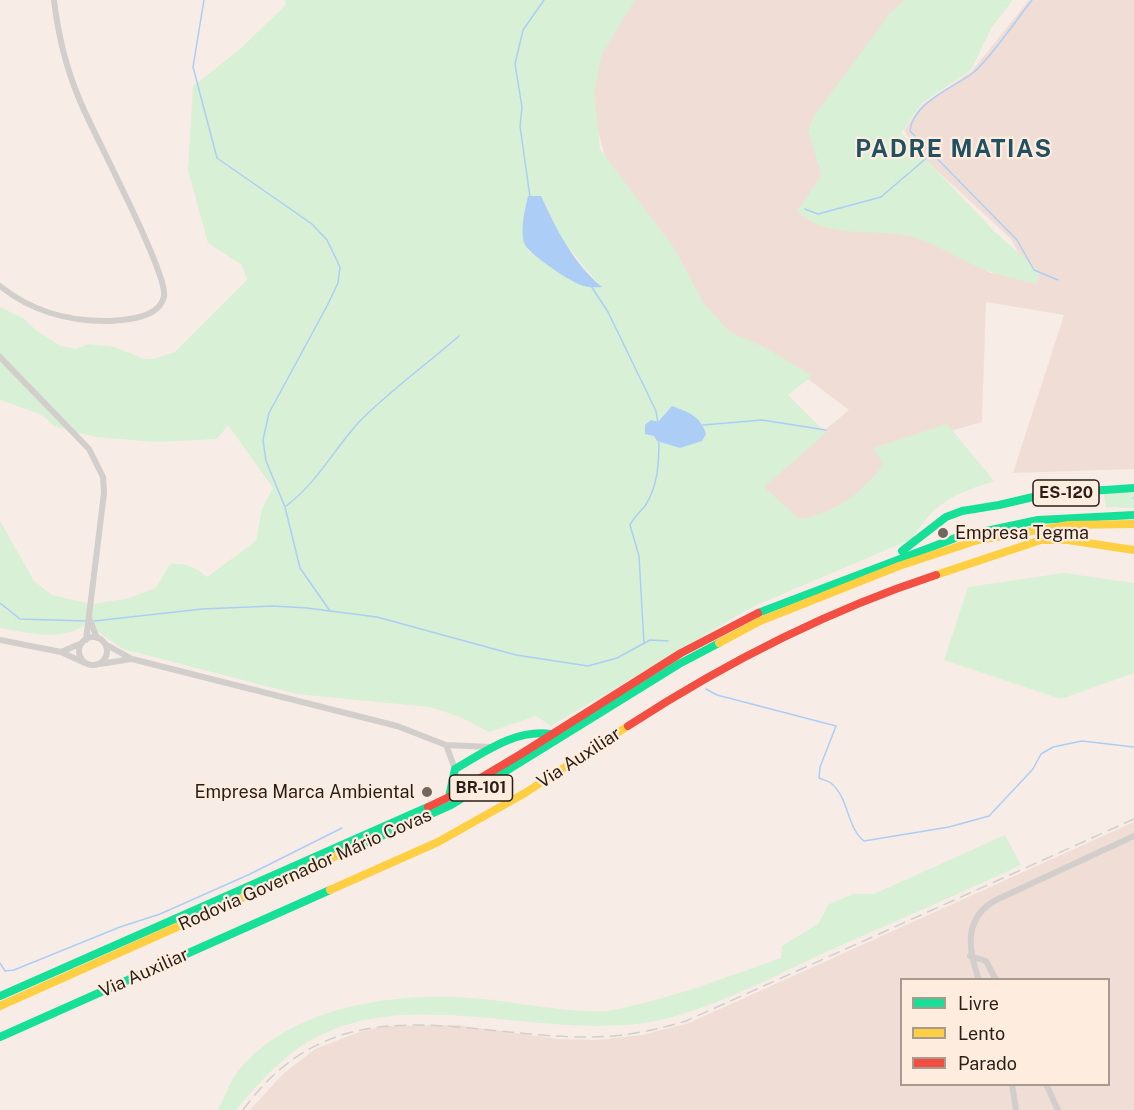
<!DOCTYPE html>
<html>
<head>
<meta charset="utf-8">
<style>
	body { margin:0 }
	#map { position:relative; width:1134px; height:1110px; overflow:hidden; background:#f7ede6; font-family:"Public Sans",sans-serif }
	canvas { display:block }
	.legend { position:absolute; left:900px; top:978px; width:210px; height:108px; box-sizing:border-box; background:#feecdf; border:2px solid #a99a8f; margin:0; padding:8px 10px; list-style:none; font-size:18px; color:#2a1f17 }
	.legend li { display:flex; align-items:center; gap:12px; height:30px }
	.legend b { width:30px; border:2px solid #a99a8f }
</style>
</head>
<body>
<div id="map">
<canvas width="1134" height="1110"></canvas>
<ul class="legend">
<li><b style="height:8px;background:#16e098"></b>Livre</li>
<li><b style="height:8px;background:#ffcf43"></b>Lento</li>
<li><b style="height:8px;background:#f24e42"></b>Parado</li>
</ul>
</div>
<script>
const ctx = document.querySelector('canvas').getContext('2d');
ctx.lineJoin = 'round';
function fillPath(path, color) {
  ctx.fillStyle = color;
  ctx.fill(path, 'evenodd');
}
function trace(path, color, width, dash) {
  ctx.strokeStyle = color;
  ctx.lineWidth = width;
  ctx.lineCap = dash ? 'butt' : 'round';
  ctx.setLineDash(dash || []);
  ctx.stroke(path);
}
function drawText(font, color, halo, rows, align = 'center') {
  ctx.font = font + ' "Public Sans",sans-serif';
  ctx.lineWidth = 4.5;
  ctx.setLineDash([]);
  ctx.textBaseline = 'middle';
  ctx.strokeStyle = halo;
  ctx.fillStyle = color;
  for (const [text, x, y, turn = 0] of rows) {
    ctx.save();
    ctx.translate(x, y);
    ctx.rotate((+turn || 0) * Math.PI / 180);
    ctx.textAlign = isNaN(turn) ? turn : align;
    if (halo) ctx.strokeText(text, 0, 0);
    ctx.fillText(text, 0, 0);
    ctx.restore();
  }
}
const industrial = new Path2D(`
	M629,0H913L865,54L944,236L990,273L1030,274L1011,239L917,152L904,130L922,105L972,71L1029,0H1134V469L1013,473L1064,315L986,302L982,422L884,450L893,468L847,507L793,532L756,487L849,410L776,355L719,330L606,160L589,99L599,51Z
	M1134,822V1110H250L283,1074L315,1049L362,1031L387,1026L457,1025L559,1039L597,1040L642,1035L689,1023ZM902,980H1108V1084H902Z`);
const green = new Path2D(`
	M285,0H635L602,54L594,92L600,149L674,248L704,304L730,332L766,348L812,376L788,395L826,433L764,487L799,519C833,515 864,492 883,464L874,448L947,424L994,481C954,494 935,502 912,539L752,607L551,726L536,716L489,732L460,717L430,707L297,694L123,649L87,624C60,642 30,633 0,628V521L34,581L52,595L91,604L127,599L156,588L170,564C186,563 195,567 207,577L256,541L262,508L273,488L228,425L217,439L157,442L95,437L54,426L42,415L0,400V307L23,318L37,331L61,346L75,349L89,344L115,347L144,359H153L175,352L247,280L242,265L208,243L188,170L193,86L239,50L286,5ZM541,197L564,242L601,287L575,283L529,251L524,243Z
	M905,0H1013L992,27L971,70L922,103L901,133L994,231L1040,272L1036,284C1016,279 996,275 978,267C951,255 928,238 898,234C863,230 824,237 797,211L822,175L808,131L814,116L891,12Z
	M1134,488V508L1106,507L1104,494Z
	M1064,573L1134,583V673L1061,699L944,660L968,587Z
	M1005,835L1021,865C956,895 891,923 826,952C777,975 727,1001 676,1016C555,1052 405,973 297,1049C274,1066 254,1088 236,1110H218C225,1097 230,1081 239,1070C289,1009 384,994 457,997C507,999 557,1013 607,1011C619,1010 631,1005 643,1003C690,992 735,974 781,958L782,946L818,924L829,904L853,894H874Z`);
const water = new Path2D(`
	M528,196H541C557,230 573,263 602,287C596,287 590,288 584,286C573,284 527,253 524,243C520,228 525,210 528,196Z
	M672,406C688,412 701,416 706,434L702,441L680,448L657,441L654,436L645,434V425L651,420L658,422Z`);
const stream = new Path2D(`
	M204,0L193,67L217,158L312,224L327,240L340,267L338,283L327,306L269,413L263,440L266,461L285,507L300,568L330,611
	M1032,0C1017,19 990,59 973,73C953,88 913,102 910,131L1017,240L1034,270L1058,280
	M530,197L520,126L522,107L515,64L523,30L544,0
	M805,209L818,214L881,197L930,155
	M591,286L608,312L656,411L658,424
	M703,425L762,420L826,430
	M1133,498H1134
	M286,506C316,484 333,451 358,423C389,391 426,365 459,336
	M0,603L20,619L86,621
	M94,621L202,609L273,606L307,608L377,617L516,655L588,666L617,658L650,640L668,641
	M644,644L639,556L630,525C634,517 640,512 645,506C658,486 659,463 659,440
	M706,689L717,695L836,726L820,767L819,778C823,780 829,781 832,784C849,799 847,828 864,841L949,827L989,816L1033,769L1041,754L1053,747L1082,741L1134,747
	M0,963L5,971L14,970L120,927L160,914L248,875L342,828`);
const street = new Path2D(`
	M0,286C31,311 70,322 110,321C127,320 160,318 164,296C168,273 93,133 80,101C66,68 58,35 54,0
	M0,357L89,449L103,477L104,493L86,640
	M89,618L97,638
	M79 651a14 14 0 1 1 28 0a14 14 0 1 1-28 0Z
	M0,640L61,652L85,663
	M105,644L132,659L397,726L446,745L491,747
	M61,652L82,643
	M100,664L131,659
	M446,745L455,769
	M970,956L986,961L996,980
	M979,980C968,950 963,918 996,900L1134,836
	M1012,1084L1016,1110
	M1046,1084L1058,1110`);
const fast = new Path2D(`
	M999,505L1046,494L1134,488
	M902,551L946,517L962,511L999,505
	M758,613L958,537L1038,520L1134,515
	M449,797L455,769C485,752 515,729 551,734
	M338,855L451,805L679,664L719,643
	M0,996L428,807
	M0,1037L330,890`);
const slow = new Path2D(`
	M936,575L1041,540H1068L1134,550
	M719,643L760,621L899,566L978,540L1069,525L1134,524
	M330,890L438,842L525,793L628,726
	M0,1006L338,855`);
const jam = new Path2D(`
	M628,726C725,663 826,611 936,575
	M428,807L449,797L521,754L681,653L758,613`);
const rail = new Path2D(`
	M243,1110C334,985 452,1034 578,1037C615,1038 651,1032 686,1021L1134,819`);
const markers = [
	[943,533,6,"#72675f"],
	[427,792,6,"#72675f"]
];
const shields = [
	[1066,493,66],
	[481,788,63]
];
const shieldNames = [
	["ES-120",1066,493],
	["BR-101",481,788]
];
const poiNames = [
	["Empresa Tegma",955,533],
	["Empresa Marca Ambiental",415,792,"right"]
];
const streetNames = [
	["Via Auxiliar",579,758,-33],
	["Rodovia Governador Mário Covas",305,870,-24],
	["Via Auxiliar",144,973,-24]
];
const districtNames = [
	["PADRE MATIAS",954,150]
];
fillPath(industrial, '#f0ded6');
fillPath(green, '#d8f0d5');
fillPath(water, '#accef6');
trace(stream, '#accef6', 1.5);
trace(street, '#d1cecb', 6);
trace(fast, '#16e098', 8);
trace(slow, '#ffcf43', 8);
trace(jam, '#f24e42', 8);
trace(rail, '#d1cecc', 1.5, [12, 6]);
for (const [x, y, r, color] of markers) {
  const dot = new Path2D();
  dot.arc(x, y, r, 0, 2 * Math.PI);
  ctx.fillStyle = color;
  ctx.fill(dot);
  trace(dot, '#feecdf', 2);
}
for (const [x, y, w] of shields) {
  const box = new Path2D();
  box.roundRect(x - w / 2, y - 13, w, 26, 4.5);
  ctx.fillStyle = '#feecdf';
  ctx.fill(box);
  trace(box, '#2a1f17', 1.5);
}
drawText('bold 16px', '#2a1f17', null, shieldNames);
drawText('18px', '#2a1f17', '#feecdf', poiNames, 'left');
drawText('18px', '#2a1f17', '#feecdf', streetNames);
ctx.letterSpacing = '1.5px';
drawText('bold 24px', '#205162', '#feecdf', districtNames);
ctx.letterSpacing = '0px';
</script>
</body>
</html>
